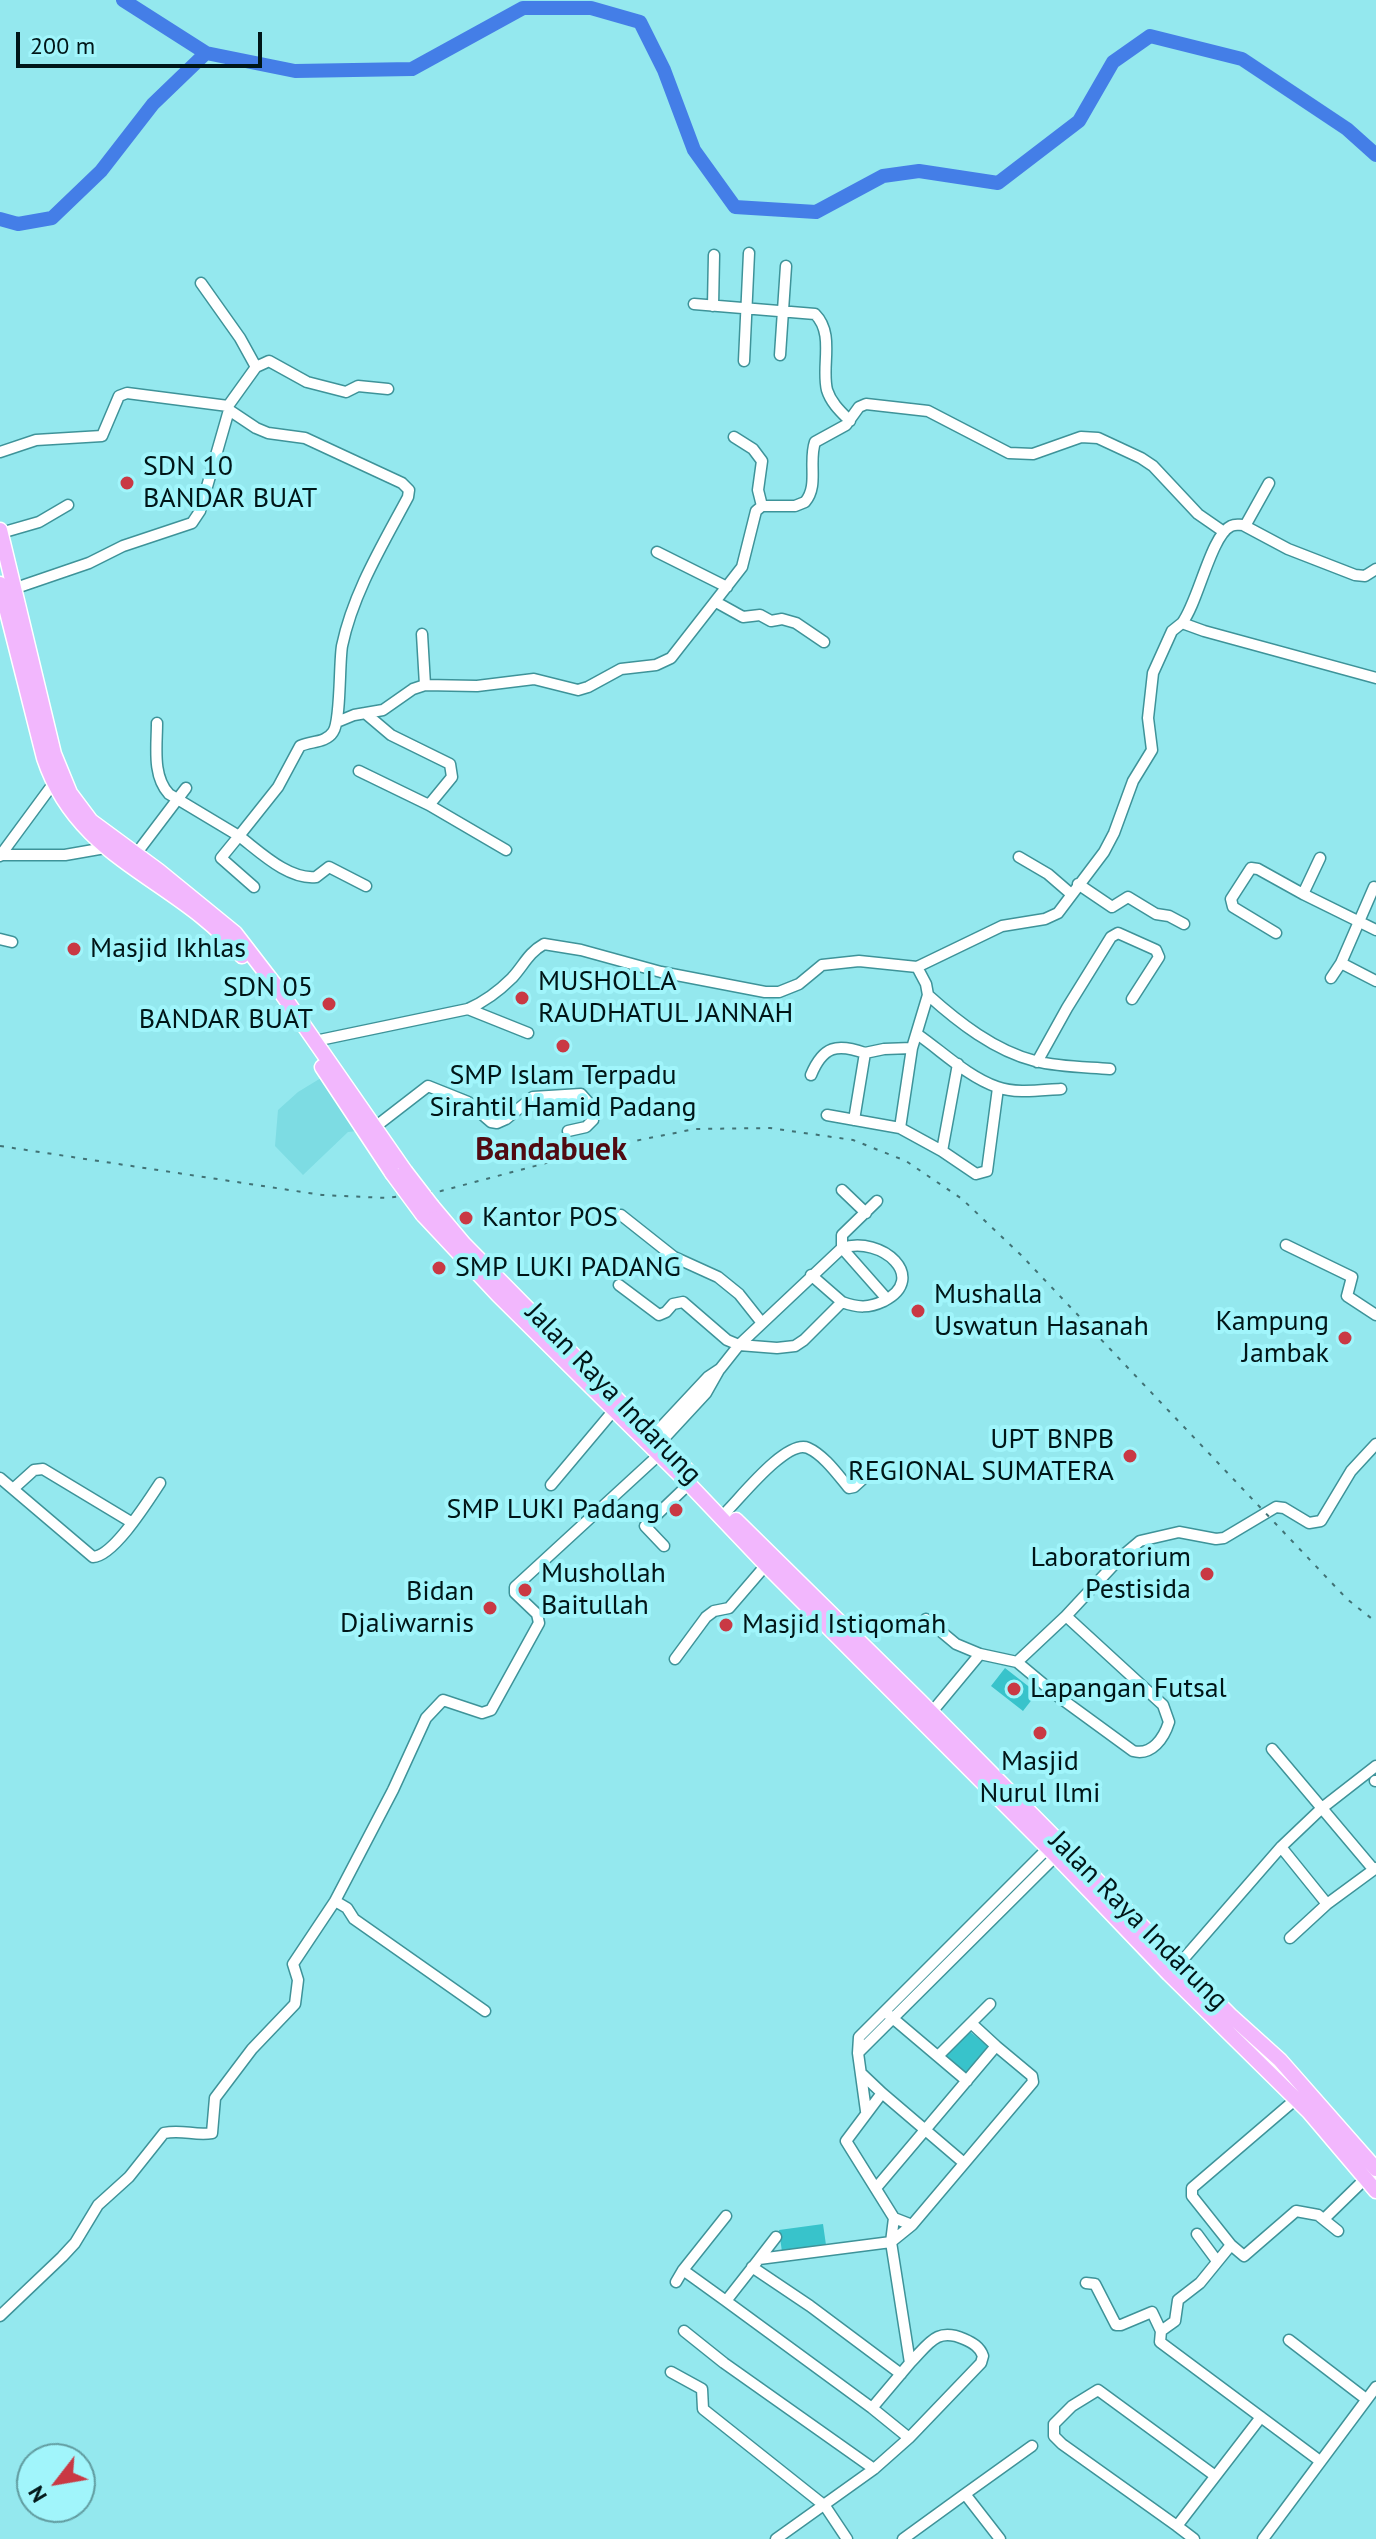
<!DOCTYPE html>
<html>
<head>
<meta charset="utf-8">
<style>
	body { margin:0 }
	#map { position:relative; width:1376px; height:2539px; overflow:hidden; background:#94e8ee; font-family:"PT Sans",sans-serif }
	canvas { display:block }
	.north { position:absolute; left:16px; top:2443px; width:80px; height:80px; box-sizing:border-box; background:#a1f5fb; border:2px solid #619ca0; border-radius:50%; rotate:239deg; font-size:22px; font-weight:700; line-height:32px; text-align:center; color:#001618 }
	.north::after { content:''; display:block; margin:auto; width:28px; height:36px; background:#c93944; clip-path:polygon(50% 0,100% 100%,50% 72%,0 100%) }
	.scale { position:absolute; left:16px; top:32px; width:246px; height:36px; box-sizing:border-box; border:4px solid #001618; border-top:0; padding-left:10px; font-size:24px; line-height:28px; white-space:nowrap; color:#001618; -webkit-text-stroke:6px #a1f5fb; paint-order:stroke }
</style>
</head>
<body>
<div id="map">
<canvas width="1376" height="2539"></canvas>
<div class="north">N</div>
<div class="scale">200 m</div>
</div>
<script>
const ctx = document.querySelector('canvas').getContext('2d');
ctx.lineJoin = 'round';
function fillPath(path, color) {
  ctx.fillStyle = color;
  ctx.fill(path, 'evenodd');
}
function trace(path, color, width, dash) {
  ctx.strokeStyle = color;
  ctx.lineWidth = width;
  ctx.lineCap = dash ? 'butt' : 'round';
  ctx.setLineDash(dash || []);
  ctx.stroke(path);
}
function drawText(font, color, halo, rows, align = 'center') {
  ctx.font = font + ' "PT Sans",sans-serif';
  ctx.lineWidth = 8;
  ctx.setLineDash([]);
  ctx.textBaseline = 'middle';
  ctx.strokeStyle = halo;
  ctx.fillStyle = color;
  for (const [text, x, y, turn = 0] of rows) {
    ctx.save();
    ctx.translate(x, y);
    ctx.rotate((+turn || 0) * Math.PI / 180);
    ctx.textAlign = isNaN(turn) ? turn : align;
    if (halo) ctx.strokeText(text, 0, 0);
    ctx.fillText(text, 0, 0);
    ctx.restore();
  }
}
const built = new Path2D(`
	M321,1078L357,1131L348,1132L303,1175L275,1146L278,1110L298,1092Z`);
const green = new Path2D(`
	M1005,1668L1037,1693L1023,1711L991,1686Z
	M968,2030L990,2048L966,2076L944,2058Z
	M823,2224L826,2245L782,2252L779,2230Z`);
const river = new Path2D(`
	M123,0L206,53L295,71L412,69L523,8H591L640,22L664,70L694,150L735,207L816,212L883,176L919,171L998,183L1079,121L1113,62L1150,36L1242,59L1347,129L1376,155
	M0,219L18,224L52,218L101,171L153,104L206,53`);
const minor = new Path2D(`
	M201,283L240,338L256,367
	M694,304L815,314C835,334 821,366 827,390C831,403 841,412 850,421
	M713,306L714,255
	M780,355L786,266
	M744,361L749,253
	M228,406L256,367L269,361L307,382L346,392L358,386L388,389
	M734,437L753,449L762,461L758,490L762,506
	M0,452L36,440L102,436L119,396L127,393L228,406L229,410L256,428L268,433L305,438L402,483L409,490L408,497C383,544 353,593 342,646C339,664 341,721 333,732C326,743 311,741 300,746L278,787L239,836L169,794C152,776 157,746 157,723
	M1245,526L1269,483
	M1,533L39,522L68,505
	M657,552L727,587
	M13,589L89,563L123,546L192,523L200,511L229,410
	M716,602L743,617L760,615L771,621L782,619L796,623L824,642
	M1182,623C1198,603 1211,535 1231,526C1235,524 1238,525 1243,525L1288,549L1355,575L1365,576L1376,569
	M422,634L425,685
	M365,713L391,735L450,764L452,777L429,805
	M337,722L354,715L383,710L413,689L425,685L477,686L534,679L578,690L588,687L621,669L656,665L671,658L742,567L756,511L762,506H795L805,502C819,486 808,462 815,442L846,425L859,407L866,404L928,411L1009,453L1033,454L1081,437L1098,438L1141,458L1153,466L1198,514L1224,532
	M359,771L429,805L506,850
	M136,854L186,788
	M0,855H65L105,848
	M0,856L53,784
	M1019,857L1048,874L1070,893
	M1078,884L1112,907L1128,897L1156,914L1169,916L1184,924
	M254,887L221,858L239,836C259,851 288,880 316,877L329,867L366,886
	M1303,894L1320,858
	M1276,933L1233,907L1231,899L1251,868L1258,869L1303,894L1376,930
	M0,939L12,942
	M1341,963L1376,981
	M917,967L926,984L928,995L912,1048L900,1128L942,1151L958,1064
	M1331,978L1341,963L1374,887
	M928,995C958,1022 995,1051 1035,1061C1059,1067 1085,1067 1110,1069
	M468,1009L528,1033
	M917,1034C943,1052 968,1077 997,1087C1016,1094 1041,1090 1061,1089
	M315,1041L468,1009C484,1002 499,991 512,978C524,965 528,953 544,944L581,950L661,972L765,992H779L799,984L822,965L859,961L917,967L1002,926L1045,919L1058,913L1104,852L1114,833L1133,781L1152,750L1148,718L1153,673L1172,631L1182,623L1204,631L1376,678
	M865,1053L884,1049L912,1048
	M1037,1062L1067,1008L1111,937L1118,933L1156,950L1159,957L1132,999
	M811,1075C823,1046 837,1043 865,1053L854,1120
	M827,1115L900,1128
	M375,1127L428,1086L468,1102L491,1122L497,1123L506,1119L533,1097L581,1094L588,1102L593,1120L586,1127L568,1131
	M942,1151L976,1174L987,1171L998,1088
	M842,1190L866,1213
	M621,1215L674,1257L718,1277L739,1294L762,1323
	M1286,1245L1352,1277L1347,1296L1376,1315
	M619,1285L659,1315L666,1312L673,1304L683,1302L727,1340L739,1345L777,1348L795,1346L804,1340L842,1302L811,1275
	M842,1302C858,1308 869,1308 884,1301C929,1278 882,1235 842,1248L887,1299
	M650,1439L708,1377L720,1369L739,1345L842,1248V1235L877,1201
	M656,1447L706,1393L719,1370
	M0,1478L93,1557C114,1556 148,1501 160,1483
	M551,1485L614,1410
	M13,1489L34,1470L43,1469L131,1522
	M727,1511C742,1496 787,1439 808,1448C824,1455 838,1475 849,1488L854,1487L865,1477
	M664,1546L645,1526L689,1484
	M926,1619L956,1644L980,1654
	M675,1659L706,1617L714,1611L729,1608L766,1565
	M1017,1662L1059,1697L1133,1751C1152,1756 1164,1738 1169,1722L1163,1705L1066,1616
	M931,1713L980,1654L1017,1662L1066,1616L1121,1557L1140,1541L1179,1532L1216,1539L1224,1538L1276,1507L1284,1508L1309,1523L1321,1521L1351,1471L1376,1444
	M1272,1749L1374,1870
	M1375,1781H1376
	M1281,1847L1327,1904
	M335,1901L347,1908L354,1919L485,2011
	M1290,1938L1327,1904L1376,1868
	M1180,1963L1281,1847L1322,1808L1376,1766
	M889,2015L967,2081
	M971,2023L990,2004
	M858,2053L1056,1856
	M862,2074L882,2093
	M866,2111L858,2053L859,2037L1048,1848
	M964,2163L882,2093L846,2141L894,2218L912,2225L1033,2082L1032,2076L996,2046
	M876,2188L996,2046L971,2023L938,2056
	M894,2218L891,2242L912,2225
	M1324,2219L1365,2179
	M1197,2234L1217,2261
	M891,2242L910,2363L872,2408L726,2301L759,2259Z
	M1231,2245L1244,2256L1296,2211L1318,2215L1338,2231
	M759,2259L776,2237
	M752,2267L810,2306L901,2374
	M683,2270L726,2301
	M676,2282L683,2270L726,2216
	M1086,2283L1095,2284L1116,2325H1121L1152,2312L1161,2331L1175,2321L1178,2300L1200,2283L1231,2245L1192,2196V2188L1296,2099
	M0,2316L62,2257L75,2243L98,2205L129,2177L164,2133C182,2129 195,2136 212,2133L215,2098L252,2049L295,2004L298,1980L293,1964L335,1901L393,1790L426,1718L443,1700L482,1713L491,1710L539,1623L537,1614L515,1593V1587L662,1452
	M684,2331L724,2363L874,2469L776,2539
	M1161,2331L1160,2342L1320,2461
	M1289,2340L1366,2399
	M671,2372L702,2389L703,2409L825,2506L847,2539
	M872,2408L909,2438
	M874,2469L909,2438L981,2363L983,2356C980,2347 973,2343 964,2339C936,2327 929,2344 910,2363
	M965,2494L1032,2446
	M1177,2526L1062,2444L1054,2436V2424L1072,2406L1098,2390L1214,2475
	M903,2539L965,2494L1000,2539
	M1194,2539L1177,2526L1261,2417
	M1263,2539L1376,2387`);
const highway = new Path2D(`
	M0,530L54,754L70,793L91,821L159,871L235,933L282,994L405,1171
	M0,584L44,758C79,863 178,878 242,956
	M322,1067L392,1173
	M432,1206L464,1244L688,1471
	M423,1215L498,1295L689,1484L766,1565L1056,1856L1169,1974L1309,2112L1376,2191
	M736,1520L920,1701L1230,2015L1280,2060L1376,2169`);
const rail = new Path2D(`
	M0,1146L322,1195L387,1198L441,1191L614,1145L695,1129L770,1128L853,1140L906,1161L962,1199L1021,1255L1347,1599L1376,1622`);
const highwayBridge = new Path2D(`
	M405,1171L432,1206
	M392,1173L423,1215`);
const markers = [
	[127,483,8,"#c93944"],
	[74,949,8,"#c93944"],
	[522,998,8,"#c93944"],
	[329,1004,8,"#c93944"],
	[563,1046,8,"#c93944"],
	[466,1218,8,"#c93944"],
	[439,1268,8,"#c93944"],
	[918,1311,8,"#c93944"],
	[1345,1338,8,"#c93944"],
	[1130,1456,8,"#c93944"],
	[676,1510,8,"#c93944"],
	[1207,1574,8,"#c93944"],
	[525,1590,8,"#c93944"],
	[490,1608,8,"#c93944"],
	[726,1625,8,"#c93944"],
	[1014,1689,8,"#c93944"],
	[1040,1733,8,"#c93944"]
];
const poiNames = [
	["SDN 10",143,467],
	["BANDAR BUAT",143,499],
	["Masjid Ikhlas",90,949],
	["MUSHOLLA",538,982],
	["RAUDHATUL JANNAH",538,1014],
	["SDN 05",313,988,"right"],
	["BANDAR BUAT",313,1020,"right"],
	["SMP Islam Terpadu",563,1076,"center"],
	["Sirahtil Hamid Padang",563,1108,"center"],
	["Kantor POS",482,1218],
	["SMP LUKI PADANG",455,1268],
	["Mushalla",934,1295],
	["Uswatun Hasanah",934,1327],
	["Kampung",1329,1322,"right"],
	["Jambak",1329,1354,"right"],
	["UPT BNPB",1114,1440,"right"],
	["REGIONAL SUMATERA",1114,1472,"right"],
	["SMP LUKI Padang",660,1510,"right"],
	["Laboratorium",1191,1558,"right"],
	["Pestisida",1191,1590,"right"],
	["Mushollah",541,1574],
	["Baitullah",541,1606],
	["Bidan",474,1592,"right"],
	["Djaliwarnis",474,1624,"right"],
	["Masjid Istiqomah",742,1625],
	["Lapangan Futsal",1030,1689],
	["Masjid",1040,1762,"center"],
	["Nurul Ilmi",1040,1794,"center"]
];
const streetNames = [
	["Jalan Raya Indarung",613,1394,46],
	["Jalan Raya Indarung",1138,1921,45]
];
const quarterNames = [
	["Bandabuek",551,1151]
];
fillPath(built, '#7ddce3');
fillPath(green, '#38c3cb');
trace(river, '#447ee7', 14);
trace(minor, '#3e9399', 13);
trace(highway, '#fff', 17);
trace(minor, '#fff', 10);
trace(highway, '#f2b7fd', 14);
trace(rail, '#417275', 2, [4, 8]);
trace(highwayBridge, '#fff', 17, []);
trace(highwayBridge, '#f2b7fd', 14);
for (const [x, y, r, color] of markers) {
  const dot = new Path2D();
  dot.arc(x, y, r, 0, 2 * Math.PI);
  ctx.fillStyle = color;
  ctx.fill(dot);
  trace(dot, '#a1f5fb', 3);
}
drawText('28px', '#001618', '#a1f5fb', poiNames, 'left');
drawText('28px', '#001618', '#a1f5fb', streetNames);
drawText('bold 32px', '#510b12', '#a1f5fb', quarterNames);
</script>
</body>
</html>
